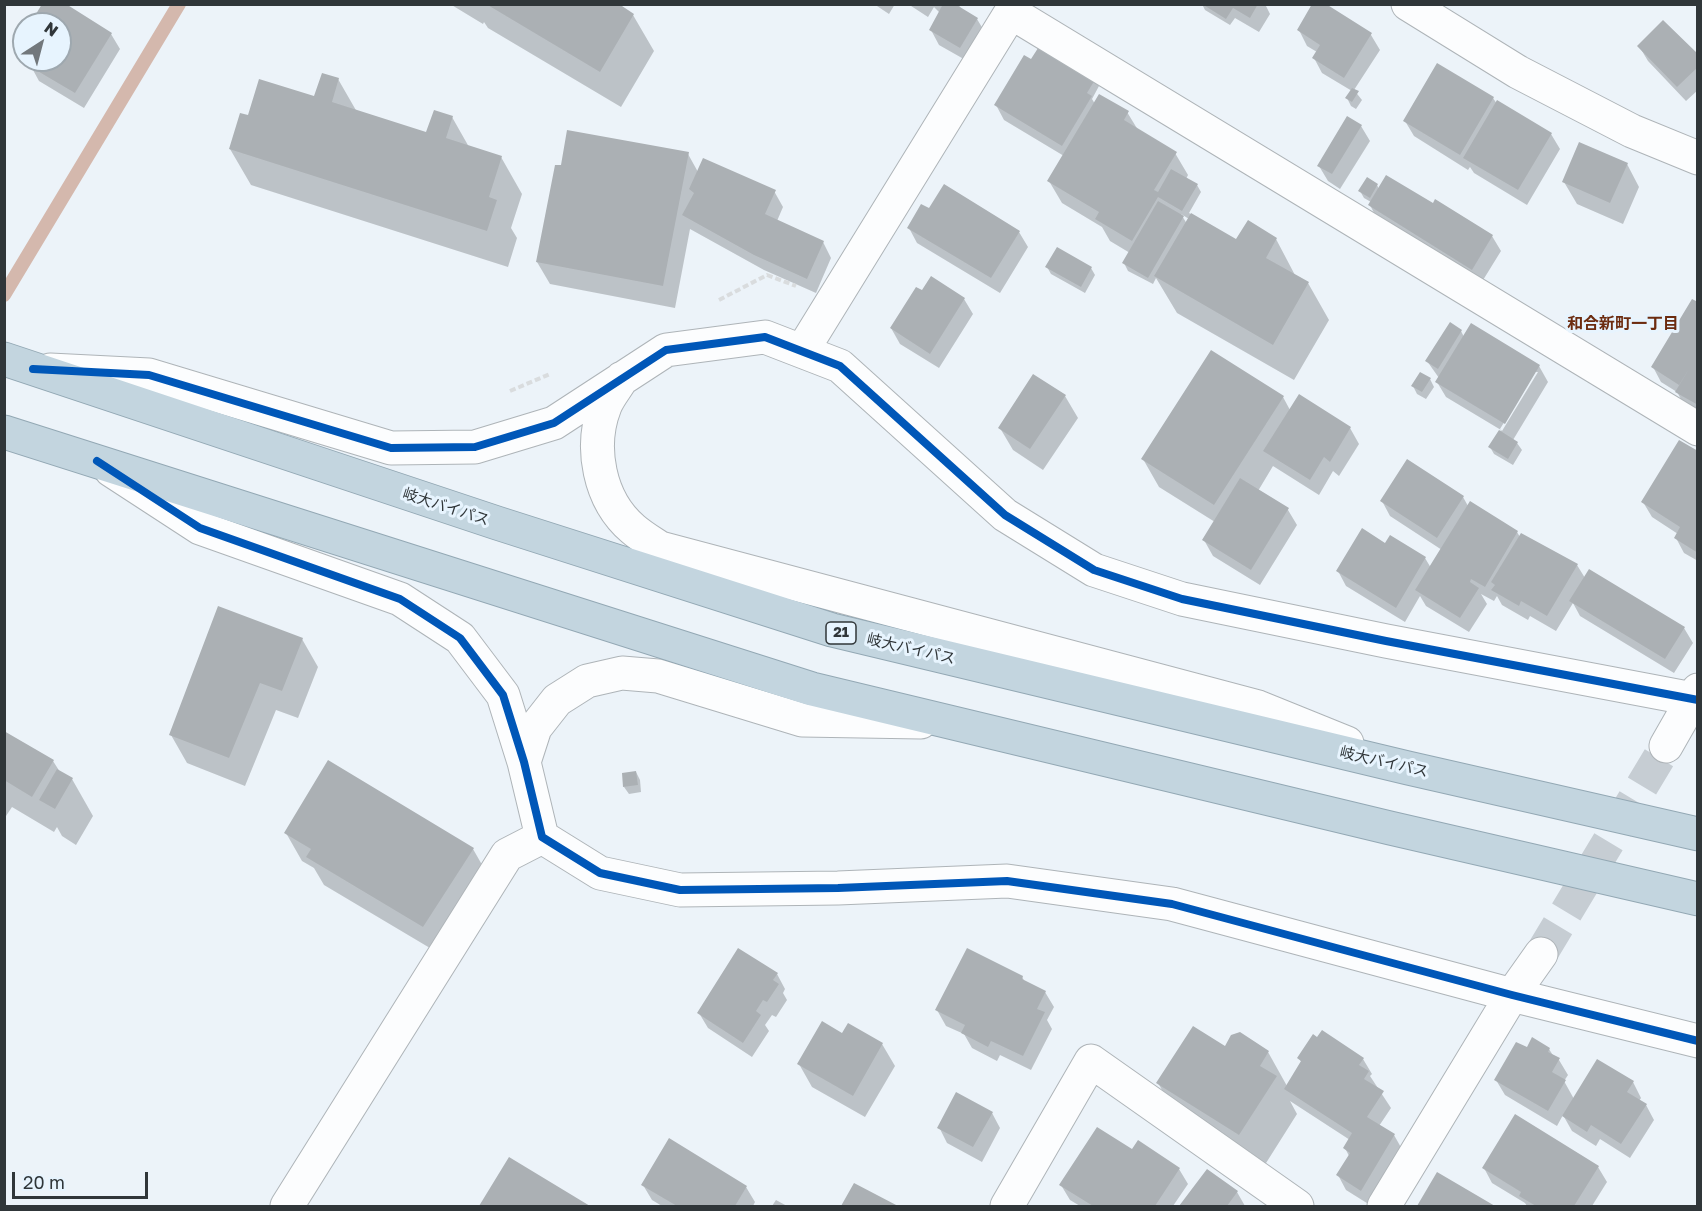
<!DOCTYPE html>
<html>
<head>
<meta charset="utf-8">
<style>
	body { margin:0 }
	#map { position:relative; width:1702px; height:1211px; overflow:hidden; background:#ecf3f9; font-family:"Golos Text",sans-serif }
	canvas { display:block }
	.frame { position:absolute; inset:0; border:6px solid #303639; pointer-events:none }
	.north { position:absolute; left:12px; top:12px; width:60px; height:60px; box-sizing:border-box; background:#e7f4fe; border:2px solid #9ea8af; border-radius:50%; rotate:36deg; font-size:16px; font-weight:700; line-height:24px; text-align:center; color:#303639 }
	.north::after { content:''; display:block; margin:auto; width:21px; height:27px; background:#72787c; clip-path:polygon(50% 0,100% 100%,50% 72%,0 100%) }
	.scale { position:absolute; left:12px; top:1172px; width:136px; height:27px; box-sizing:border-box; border:3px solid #303639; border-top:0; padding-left:8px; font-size:18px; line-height:21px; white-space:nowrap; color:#303639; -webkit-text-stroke:4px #e7f4fe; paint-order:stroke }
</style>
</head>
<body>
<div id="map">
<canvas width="1702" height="1211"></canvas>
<div class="frame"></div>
<div class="north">N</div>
<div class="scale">20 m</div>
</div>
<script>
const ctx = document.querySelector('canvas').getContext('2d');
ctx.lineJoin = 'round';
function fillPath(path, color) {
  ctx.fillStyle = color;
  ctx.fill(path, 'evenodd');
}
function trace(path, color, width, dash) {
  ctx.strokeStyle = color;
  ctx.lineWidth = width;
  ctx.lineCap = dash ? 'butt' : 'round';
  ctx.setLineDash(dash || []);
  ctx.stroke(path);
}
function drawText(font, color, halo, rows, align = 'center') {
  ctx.font = font + ' "Golos Text","Noto Sans JP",sans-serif';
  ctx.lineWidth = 6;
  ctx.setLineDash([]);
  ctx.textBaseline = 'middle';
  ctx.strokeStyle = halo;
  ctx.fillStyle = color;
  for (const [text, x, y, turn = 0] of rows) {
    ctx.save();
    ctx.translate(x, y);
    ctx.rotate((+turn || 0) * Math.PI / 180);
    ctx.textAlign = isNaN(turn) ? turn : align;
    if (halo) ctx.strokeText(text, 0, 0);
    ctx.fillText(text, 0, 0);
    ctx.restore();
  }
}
const shadow = new Path2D(`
	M450,4H616L633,15L654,51L621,107L488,28L484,22L483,24Z
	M874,4H895L889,14Z
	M908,4H958L962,10L977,19L986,34L969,62L939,45L931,30L940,13L934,7L928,17Z
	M1202,4H1265L1270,14L1259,32L1235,18L1230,25L1205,10Z
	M39,17L111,34L120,49L84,108L39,81L33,70L27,66L18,51L24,41V60H60V24H34Z
	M1299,30L1371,35L1380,50L1354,90L1362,100L1356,109L1351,106L1347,98L1352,91L1322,73L1314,58L1317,52L1307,46Z
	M1639,46L1698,56V90L1686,101L1648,61Z
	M1036,64L1095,79L1099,86L1092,99L1095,104L1127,112L1138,130L1175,153L1188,175L1186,179L1197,185L1201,192L1189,213L1237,241L1276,239L1296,277L1308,283L1329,320L1294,380L1177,313L1156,278L1153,284L1128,271L1124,263L1130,253L1110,241L1102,227L1062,203L1049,181L1064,156L1004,120L996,105ZM1181,214L1189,219L1187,224Z
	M338,79L357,112L427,134L452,117L469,147L501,157L522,194L511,228L517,238L508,267L251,185L230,149L249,117L315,98Z
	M1493,98L1497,104L1551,134L1560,149L1527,205L1474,173L1470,167L1468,170L1414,136L1405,121Z
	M1361,126L1370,141L1340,189L1328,181L1319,166Z
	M688,154L698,172L774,191L783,207L777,221L823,242L831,258L816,293L764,270L690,229L675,308L550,284L537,262Z
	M1627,164L1639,187L1623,224L1577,204L1564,182Z
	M1377,185L1379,189L1433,205L1436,201L1492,236L1501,251L1480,285L1378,221L1370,205L1371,202L1364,198L1360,191Z
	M909,228L1019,232L1028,247L1000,293L917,243Z
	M1047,267L1091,268L1095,275L1085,293L1051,274Z
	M922,292L964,299L973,314L939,368L900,344L891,328Z
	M1698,304V414L1686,408L1677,392L1661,382L1653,367Z
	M1471,325L1539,366L1548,382L1513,440L1517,443L1522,450L1513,465L1494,454L1490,447L1501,430L1446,397L1437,382L1439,378L1427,361L1461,331L1464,337ZM1535,372H1538L1502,431L1500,429Z
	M1212,352L1283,397L1290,410L1299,396L1350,428L1359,444L1339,476L1333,471L1319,495L1273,466L1258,491L1288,510L1297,525L1260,585L1213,556L1204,540L1215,522L1159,487L1143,459Z
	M1430,379L1434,387L1426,399L1417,394L1413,386Z
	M1065,396L1078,418L1043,470L1013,450L1000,428Z
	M1698,453V561L1684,553L1676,538L1678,534L1652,517L1643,502Z
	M1463,497L1468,506L1517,532L1520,537L1577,565L1585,578L1684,628L1693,643L1674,673L1580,616L1573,603L1556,631L1530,616L1528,620L1502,605L1497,596L1494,601L1481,594L1487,604L1469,632L1426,606L1420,596L1405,622L1346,586L1338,571L1385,545L1425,558L1431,568L1442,550L1390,516L1382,501Z
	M302,639L318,667L298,718L276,710L245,786L187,763L171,735Z
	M4,733L53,761L60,772L72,779L93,816L76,845L62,836L57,827L54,832L12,807L4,819Z
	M636,772L640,780L641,792L629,794L624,787Z
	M286,833L473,849L489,877L440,954L324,885L314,868L302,861Z
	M777,974L785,989L783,993L787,1000L776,1017L772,1015L765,1025L769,1031L752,1057L708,1028L699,1013Z
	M1022,977L1025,982L1045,992L1054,1007L1047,1020L1052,1029L1031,1070L1000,1055L997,1061L972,1048L964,1034L946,1026L937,1010Z
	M842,1035L882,1044L895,1066L865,1117L812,1087L799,1064Z
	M1225,1048L1268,1052L1287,1086L1302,1063L1299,1058L1363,1059L1372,1074L1370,1076L1391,1108L1379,1126L1394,1135L1403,1151L1370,1205L1346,1190L1338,1175L1349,1156L1345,1148L1350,1140L1290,1101L1297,1114L1261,1171L1179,1119L1158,1083Z
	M1527,1049H1549L1554,1057L1559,1060L1568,1075L1564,1081L1574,1099L1633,1082L1641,1098L1639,1101L1646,1105L1654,1120L1630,1158L1600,1139L1596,1146L1572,1131L1563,1115L1557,1126L1505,1095L1496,1080Z
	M992,1113L1000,1128L982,1162L947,1143L939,1127Z
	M510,1159L587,1206H481Z
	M1598,1167L1607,1182L1592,1206H1527L1525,1203L1492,1183L1484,1168Z
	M1179,1169L1188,1184L1173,1206H1080L1070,1200L1061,1185Z
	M1208,1171L1237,1192L1245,1206H1181Z
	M1438,1174L1492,1206H1419Z
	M643,1185L746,1187L755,1202L753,1206H662L652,1200Z
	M854,1185L895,1206H843Z
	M776,1200L787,1206H772Z`);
const stream = new Path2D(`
	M4,295L179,4`);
const building = new Path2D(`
	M42,4H66L112,33L75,93L29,66L33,60H60V24H33L38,16L36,14Z
	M486,4H619L634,14L600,72Z
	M943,4H955L978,18L960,48L929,30Z
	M1202,4H1258L1250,18L1233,8L1226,19Z
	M1312,4H1326L1372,33L1344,78L1312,58L1320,45L1297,30Z
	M1663,20L1698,54V67L1677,87L1637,46Z
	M1040,45L1096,78L1087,93L1092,96L1062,146L994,105L1024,55L1031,59Z
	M1437,63L1494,97L1460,155L1403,121Z
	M322,73L339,78L332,102L426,132L434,110L453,116L446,138L502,156L489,197L497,200L487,231L229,149L240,113L248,115L259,79L314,96Z
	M1352,88L1359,91L1352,102L1345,98Z
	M1099,94L1129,111L1124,120L1177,152L1154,190L1158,192L1171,169L1198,184L1182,211L1158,197L1132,241L1095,219L1099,212L1047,181Z
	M1497,100L1552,133L1518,190L1463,158Z
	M1347,116L1362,125L1332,174L1317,166Z
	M567,130L689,152L663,286L536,262L555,165H561Z
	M1579,142L1628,163L1610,203L1562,182Z
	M703,158L776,190L765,214L824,241L807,279L754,255L682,215L694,193L689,189Z
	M1386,175L1433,203L1435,199L1493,235L1472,270L1368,205Z
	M1367,177L1378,184L1370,198L1358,191Z
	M944,184L1020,231L991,278L907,228L921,204L929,208Z
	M1158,201L1184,216L1148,278L1122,263Z
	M1191,213L1236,239L1248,220L1277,238L1266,258L1309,282L1273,345L1154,276Z
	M1057,247L1092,267L1081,287L1045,267Z
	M931,276L965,298L930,354L890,328L916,287L922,290Z
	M1692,299L1698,302V405L1675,392L1689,369L1679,385L1651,367Z
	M1450,322L1462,330L1438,369L1425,361Z
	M1471,323L1540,365L1505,424L1435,382Z
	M1211,350L1284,396L1214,505L1141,459Z
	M1420,372L1431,378L1422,392L1411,386Z
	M1033,374L1066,395L1030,449L998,428Z
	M1299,394L1351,427L1330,462L1324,457L1310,480L1263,451Z
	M1499,430L1518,442L1508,459L1488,447Z
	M1679,440L1698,451V553L1674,538L1680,527L1641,502Z
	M1407,459L1464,496L1437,538L1380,501Z
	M1240,478L1289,508L1251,570L1202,540Z
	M1470,501L1518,531L1485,587L1471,579L1470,582L1479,588L1460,618L1415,590Z
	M1362,528L1385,543L1390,535L1426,557L1396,608L1336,571Z
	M1521,533L1578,564L1547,616L1521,601L1519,606L1491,590L1495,585L1491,582Z
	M1589,569L1685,627L1665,659L1569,601Z
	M218,606L303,638L282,691L260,683L229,758L169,735Z
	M4,731L54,760L32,797L4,780Z
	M328,760L474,848L423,927L306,857L311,849L284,833Z
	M57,769L73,778L55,809L39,800Z
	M636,771L638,785L623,787L622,773Z
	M738,948L778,973L773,980L779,984L767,1002L763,1000L756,1011L761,1015L743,1043L697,1013Z
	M967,948L1023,976L1022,979L1046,991L1037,1009L1045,1012L1023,1056L991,1041L988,1047L961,1033L965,1025L935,1010Z
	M822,1021L842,1033L848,1023L883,1043L853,1096L797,1064Z
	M1193,1026L1225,1046L1231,1035L1240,1032L1269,1051L1260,1066L1277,1076L1239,1135L1156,1083Z
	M1322,1030L1364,1058L1359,1065L1369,1071L1364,1079L1384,1091L1367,1117L1395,1134L1361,1191L1336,1175L1350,1153L1343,1148L1352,1133L1284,1089L1301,1061L1297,1058L1313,1034L1317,1037Z
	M1532,1037L1550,1048L1548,1052L1560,1058L1552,1072L1566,1080L1548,1111L1494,1080L1516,1042L1527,1047Z
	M1597,1059L1634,1081L1627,1092L1647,1104L1621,1144L1591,1125L1587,1132L1562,1116Z
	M956,1092L993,1112L973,1147L937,1128Z
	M1515,1114L1599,1166L1574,1206H1536L1519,1196L1521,1192L1482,1168Z
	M1097,1127L1132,1149L1138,1140L1180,1168L1155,1206H1093L1059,1185Z
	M669,1138L747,1186L735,1206H677L641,1185Z
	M509,1157L590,1206H479Z
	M1207,1169L1238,1191L1227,1206H1179Z
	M1437,1172L1495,1206H1417Z
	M854,1183L898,1206H841Z`);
const minorTunnel = new Path2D(`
	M1541,954L1666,746`);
const path = new Path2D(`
	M719,300L767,275L796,286
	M510,391L550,374`);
const minor = new Path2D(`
	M1408,4L1518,72L1632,131L1698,158
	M1012,13L1698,429
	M802,351L1016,4
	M50,370L149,375L391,448L475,447L554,423L666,350L765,337L840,366L1005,515L1094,570L1182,599L1386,641L1698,700
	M622,378C617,387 609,396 605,406C589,447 599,500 633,529C641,536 651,542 660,548L1258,707L1347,743
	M111,470L200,528L400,599L460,638L503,695L524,762L542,837L600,873L680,890L838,888L1007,881L1172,904L1512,995L1698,1041
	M1666,746L1698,690
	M524,762L535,728L557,700L587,681L622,673L658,676L802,720L921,722
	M287,1206L507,855L542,837
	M1007,1206L1091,1061L1297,1206
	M1384,1206L1512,995L1541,954`);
const highway = new Path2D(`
	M4,359L497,523L832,630L1408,768L1698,834
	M4,432L812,689L1390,828L1698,899`);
const cycleway = new Path2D(`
	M33,369L149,375L391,448L475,447L554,423L666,350L765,337L840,366L1005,515L1094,570L1182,599L1386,641L1698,700
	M97,461L200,528L400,599L460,638L503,695L524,762L542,837L600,873L680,890L838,888L1007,881L1172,904L1512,995L1698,1041`);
const shields = [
	[841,633,30]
];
const shieldNames = [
	["21",841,633]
];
const streetNames = [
	["岐大バイパス",446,507,18],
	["岐大バイパス",911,649,13],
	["岐大バイパス",1384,762,13]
];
const neighbourhoodNames = [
	["和合新町一丁目",1623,324]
];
fillPath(shadow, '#0003');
trace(stream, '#d4b8ad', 14);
fillPath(building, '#abb0b4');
trace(minorTunnel, '#c6cdd3', 33, [33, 16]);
trace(minor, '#aeb4b8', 35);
trace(highway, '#93a8b4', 35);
trace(path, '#d9dcde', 4, [6, 3]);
trace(minor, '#fcfdfe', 33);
trace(highway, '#c3d5df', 33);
trace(cycleway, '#0057b8', 8);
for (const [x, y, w] of shields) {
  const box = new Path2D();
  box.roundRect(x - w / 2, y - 11, w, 22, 4.5);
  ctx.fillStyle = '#e7f4fe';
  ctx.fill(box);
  trace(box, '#303639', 1.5);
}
drawText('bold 14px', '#303639', null, shieldNames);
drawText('15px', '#303639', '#e7f4fe', streetNames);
drawText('bold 16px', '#6c2b0f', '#e7f4fe', neighbourhoodNames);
</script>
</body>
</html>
